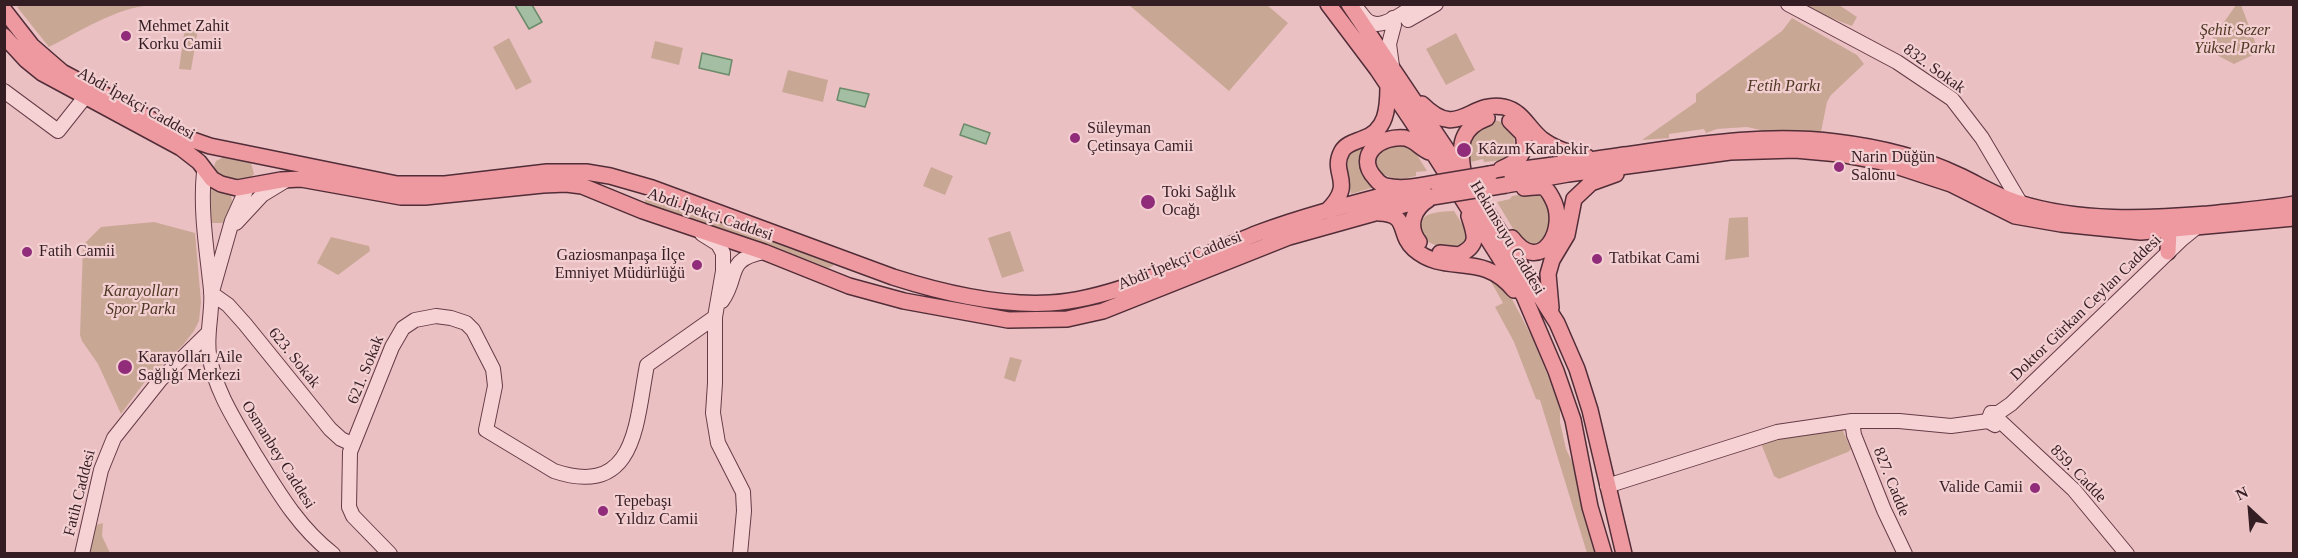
<!DOCTYPE html>
<html>
<head>
<meta charset="utf-8">
<style>
	body { margin:0 }
	#map { position:relative; width:2298px; height:558px; overflow:hidden; background:#ebc0c3; font-family:Georgia,serif }
	canvas { display:block }
	.frame { position:absolute; inset:0; border:6px solid #341d23; pointer-events:none }
	.north { position:absolute; left:2220px; top:480px; width:60px; height:60px; -webkit-text-stroke:4px #f3cfd1; paint-order:stroke; rotate:334deg; font-size:16px; font-weight:700; line-height:24px; text-align:center; color:#341d23 }
	.north::after { content:''; display:block; margin:auto; width:21px; height:27px; background:#341d23; clip-path:polygon(50% 0,100% 100%,50% 72%,0 100%) }
</style>
</head>
<body>
<div id="map">
<canvas width="2298" height="558"></canvas>
<div class="frame"></div>
<div class="north">N</div>
</div>
<script>
const ctx = document.querySelector('canvas').getContext('2d');
ctx.lineJoin = 'round';
function fillPath(path, color) {
  ctx.fillStyle = color;
  ctx.fill(path, 'evenodd');
}
function trace(path, color, width, dash) {
  ctx.strokeStyle = color;
  ctx.lineWidth = width;
  ctx.lineCap = dash ? 'butt' : 'round';
  ctx.setLineDash(dash || []);
  ctx.stroke(path);
}
function drawText(font, color, halo, rows, align = 'center') {
  ctx.font = font + ' Georgia,serif';
  ctx.lineWidth = 4.5;
  ctx.setLineDash([]);
  ctx.textBaseline = 'middle';
  ctx.strokeStyle = halo;
  ctx.fillStyle = color;
  for (const [text, x, y, turn = 0] of rows) {
    ctx.save();
    ctx.translate(x, y);
    ctx.rotate((+turn || 0) * Math.PI / 180);
    ctx.textAlign = isNaN(turn) ? turn : align;
    if (halo) ctx.strokeText(text, 0, 0);
    ctx.fillText(text, 0, 0);
    ctx.restore();
  }
}
const green = new Path2D(`
	M22,5V4L152,5C115,8 81,31 49,47L17,7Z
	M1129,5H1267L1288,23L1229,91Z
	M1797,5H1839L1857,17L1852,26Z
	M2236,5H2241L2259,52L2234,64L2205,49Z
	M1792,18L1857,55L1864,64L1831,95L1827,102L1821,132H1769L1747,127L1717,129L1706,133L1704,129L1669,134V138L1642,140L1696,102V94L1782,31Z
	M185,27L198,29L191,70L179,69Z
	M1456,33L1475,70L1446,85L1426,49Z
	M509,38L532,82L516,90L493,47Z
	M655,41L683,48L679,65L651,58Z
	M788,70L828,80L823,102L782,92Z
	M1491,120C1512,121 1518,135 1513,155L1505,160L1484,162L1483,159L1471,162C1466,137 1472,135 1491,120Z
	M1404,142L1414,150L1427,171L1416,172V176L1399,180L1378,173L1372,154L1376,148Z
	M1369,143L1371,188L1351,194L1346,168V161L1350,151Z
	M224,157L251,163L254,174C245,187 227,180 216,173L214,166L216,161Z
	M931,167L953,176L945,195L923,186Z
	M210,188L231,195L232,202L225,223H210Z
	M1530,193L1541,194C1551,209 1555,224 1543,240L1530,245L1521,242L1497,202L1510,199L1512,196Z
	M650,196L830,260L833,262V266L828,268L757,241L645,205V199Z
	M1454,211L1469,235L1465,246L1446,250L1424,240L1420,235V221C1429,211 1440,212 1454,211Z
	M1748,217L1749,257L1725,260L1729,218Z
	M154,222L195,233L201,302L199,321L194,331L183,345L146,380L121,414L98,364L82,341L80,335L83,245L101,227Z
	M1010,231L1024,271L1002,278L988,238Z
	M331,237L369,246L370,251L338,275L317,263Z
	M1493,278L1505,289L1512,299L1532,337L1552,386L1560,410V422L1566,449L1573,464L1583,514L1595,553H1587L1540,400L1536,399L1514,342L1495,307L1503,303L1490,280Z
	M1010,357L1022,360L1015,382L1004,378Z
	M1842,429L1851,449L1848,452L1779,479L1774,476L1762,446L1763,441Z
	M103,523L102,536L110,553H90L96,525Z`);
const water = new Path2D(`
	M515,5H532L542,22L529,29Z
	M702,53L732,60L729,75L699,68Z
	M840,88L869,94L865,107L837,100Z
	M964,124L990,133L986,144L960,135Z`);
const secondary = new Path2D(`
	M1788,4L1897,62L1952,99L1982,138L2021,204
	M1358,10C1362,14 1366,22 1372,23C1385,28 1406,11 1417,4
	M1408,20L1436,4
	M1392,66L1389,44L1394,25L1393,18
	M4,91L58,131L85,97
	M204,172C200,211 207,251 211,290C213,312 206,333 209,354C215,391 236,422 254,453C277,490 298,527 333,554
	M236,223L262,195L285,181
	M702,234L718,244L723,253V271L715,317V383L713,413L718,443L743,492L744,511L740,554
	M213,288L232,221L247,188
	M211,293L228,305L245,324L330,429L341,439L352,444
	M722,301C740,276 724,260 764,252
	M1852,421L1854,435L1884,510L1905,554
	M1988,421L1991,413H1998L2011,404L2182,239L2198,226
	M2000,421L2074,490L2127,554
	M1607,486L1777,432L1852,421H1899L1951,426L1988,421L1995,425L2000,421
	M82,554L101,470L114,438L161,379L208,333
	M390,554L353,516L349,507L350,452L392,347L403,328L415,320L436,316L451,318L466,323L473,330L493,369L494,377L495,386L486,430L554,471C637,499 636,421 647,365L715,317`);
const primary = new Path2D(`
	M1328,4L1377,69L1434,154L1524,296L1556,371L1573,420L1590,507L1604,554
	M1349,4L1463,174L1557,323L1577,369L1590,410L1624,554
	M4,10L32,46L62,72L184,137L210,146L397,184H445L547,172H586L610,176L652,188L893,277C943,293 998,306 1050,303C1118,299 1195,258 1258,233C1309,214 1363,201 1416,187
	M4,36L26,60L42,73L181,148L199,162L212,179L221,184L237,188L281,180L301,179L401,197H425L543,185L566,184L582,186L643,211L764,252L849,286L904,301L1008,320L1067,319L1103,311L1289,237L1432,197
	M1422,104C1459,141 1469,100 1504,107C1523,111 1529,130 1543,140C1556,150 1572,154 1587,157
	M1429,152C1420,148 1415,140 1405,138C1381,135 1354,155 1375,178C1378,182 1381,185 1386,186C1402,190 1420,186 1436,183
	M1501,169C1518,162 1528,153 1523,134L1510,121
	M1463,171C1459,146 1460,128 1487,118
	M1490,174C1535,167 1580,162 1624,155C1695,145 1764,133 1836,142C1878,147 1920,157 1958,175C1978,184 1998,197 2019,203C2080,222 2146,219 2208,214C2237,211 2265,209 2294,204
	M1506,185L1568,174L1730,152L1795,150L1839,154L1887,163L1951,184L2015,216L2061,224L2141,232L2294,218
	M1327,211C1357,182 1329,174 1342,151C1346,144 1355,142 1362,139C1387,131 1388,108 1388,85
	M1379,213C1410,214 1397,234 1414,249C1446,277 1482,250 1514,290
	M1512,238C1541,277 1569,228 1552,198C1550,194 1547,189 1543,187C1537,186 1529,188 1524,188
	M1419,242C1407,226 1413,209 1429,199
	M2168,252L2169,230
	M1440,253L1459,255C1480,245 1475,235 1469,216
	M1551,308L1548,274L1552,260L1567,235L1574,199L1591,183L1616,174`);
const primaryBridge = new Path2D(`
	M1436,183L1490,174
	M1432,197L1506,185`);
const markers = [
	[126,36,6,"#902c79"],
	[1075,138,6,"#902c79"],
	[1464,150,8,"#902c79"],
	[1839,167,6,"#902c79"],
	[1148,202,8,"#902c79"],
	[27,252,6,"#902c79"],
	[1597,259,6,"#902c79"],
	[697,265,6,"#902c79"],
	[125,367,8,"#902c79"],
	[2035,488,6,"#902c79"],
	[603,511,6,"#902c79"]
];
const poiNames = [
	["Mehmet Zahit",138,27],
	["Korku Camii",138,45],
	["Süleyman",1087,129],
	["Çetinsaya Camii",1087,147],
	["Kâzım Karabekir",1478,150],
	["Narin Düğün",1851,158],
	["Salonu",1851,176],
	["Toki Sağlık",1162,193],
	["Ocağı",1162,211],
	["Fatih Camii",39,252],
	["Gaziosmanpaşa İlçe",685,256,"right"],
	["Emniyet Müdürlüğü",685,274,"right"],
	["Tatbikat Cami",1609,259],
	["Karayolları Aile",138,358],
	["Sağlığı Merkezi",138,376],
	["Valide Camii",2023,488,"right"],
	["Tepebaşı",615,502],
	["Yıldız Camii",615,520]
];
const parkNames = [
	["Şehit Sezer",2235,31],
	["Yüksel Parkı",2235,49],
	["Fetih Parkı",1784,87],
	["Karayolları",141,292],
	["Spor Parkı",141,310]
];
const streetNames = [
	["832. Sokak",1934,69,36],
	["Abdi İpekçi Caddesi",136,104,29],
	["Abdi İpekçi Caddesi",710,215,19],
	["Hekimsuyu Caddesi",1507,238,59],
	["Abdi İpekçi Caddesi",1180,261,-22],
	["Doktor Gürkan Ceylan Caddesi",2086,308,-44],
	["623. Sokak",294,358,51],
	["621. Sokak",366,370,-68],
	["Osmanbey Caddesi",278,455,58],
	["859. Cadde",2078,474,46],
	["827. Cadde",1891,482,68],
	["Fatih Caddesi",80,493,-76]
];
fillPath(green, '#c9a795');
fillPath(water, '#a4bea3');
trace(water, '#6b8b6a', 1.5);
trace(secondary, '#653c47', 16);
trace(primary, '#512d38', 18);
trace(secondary, '#f7d2d5', 14);
trace(primary, '#ee989f', 15);
trace(primaryBridge, '#512d38', 18, []);
trace(primaryBridge, '#ee989f', 15);
for (const [x, y, r, color] of markers) {
  const dot = new Path2D();
  dot.arc(x, y, r, 0, 2 * Math.PI);
  ctx.fillStyle = color;
  ctx.fill(dot);
  trace(dot, '#f3cfd1', 2);
}
drawText('16px', '#341d23', '#f3cfd1', poiNames, 'left');
drawText('italic 16px', '#4f3924', '#f3cfd1', parkNames);
drawText('16px', '#341d23', '#f3cfd1', streetNames);
</script>
</body>
</html>
